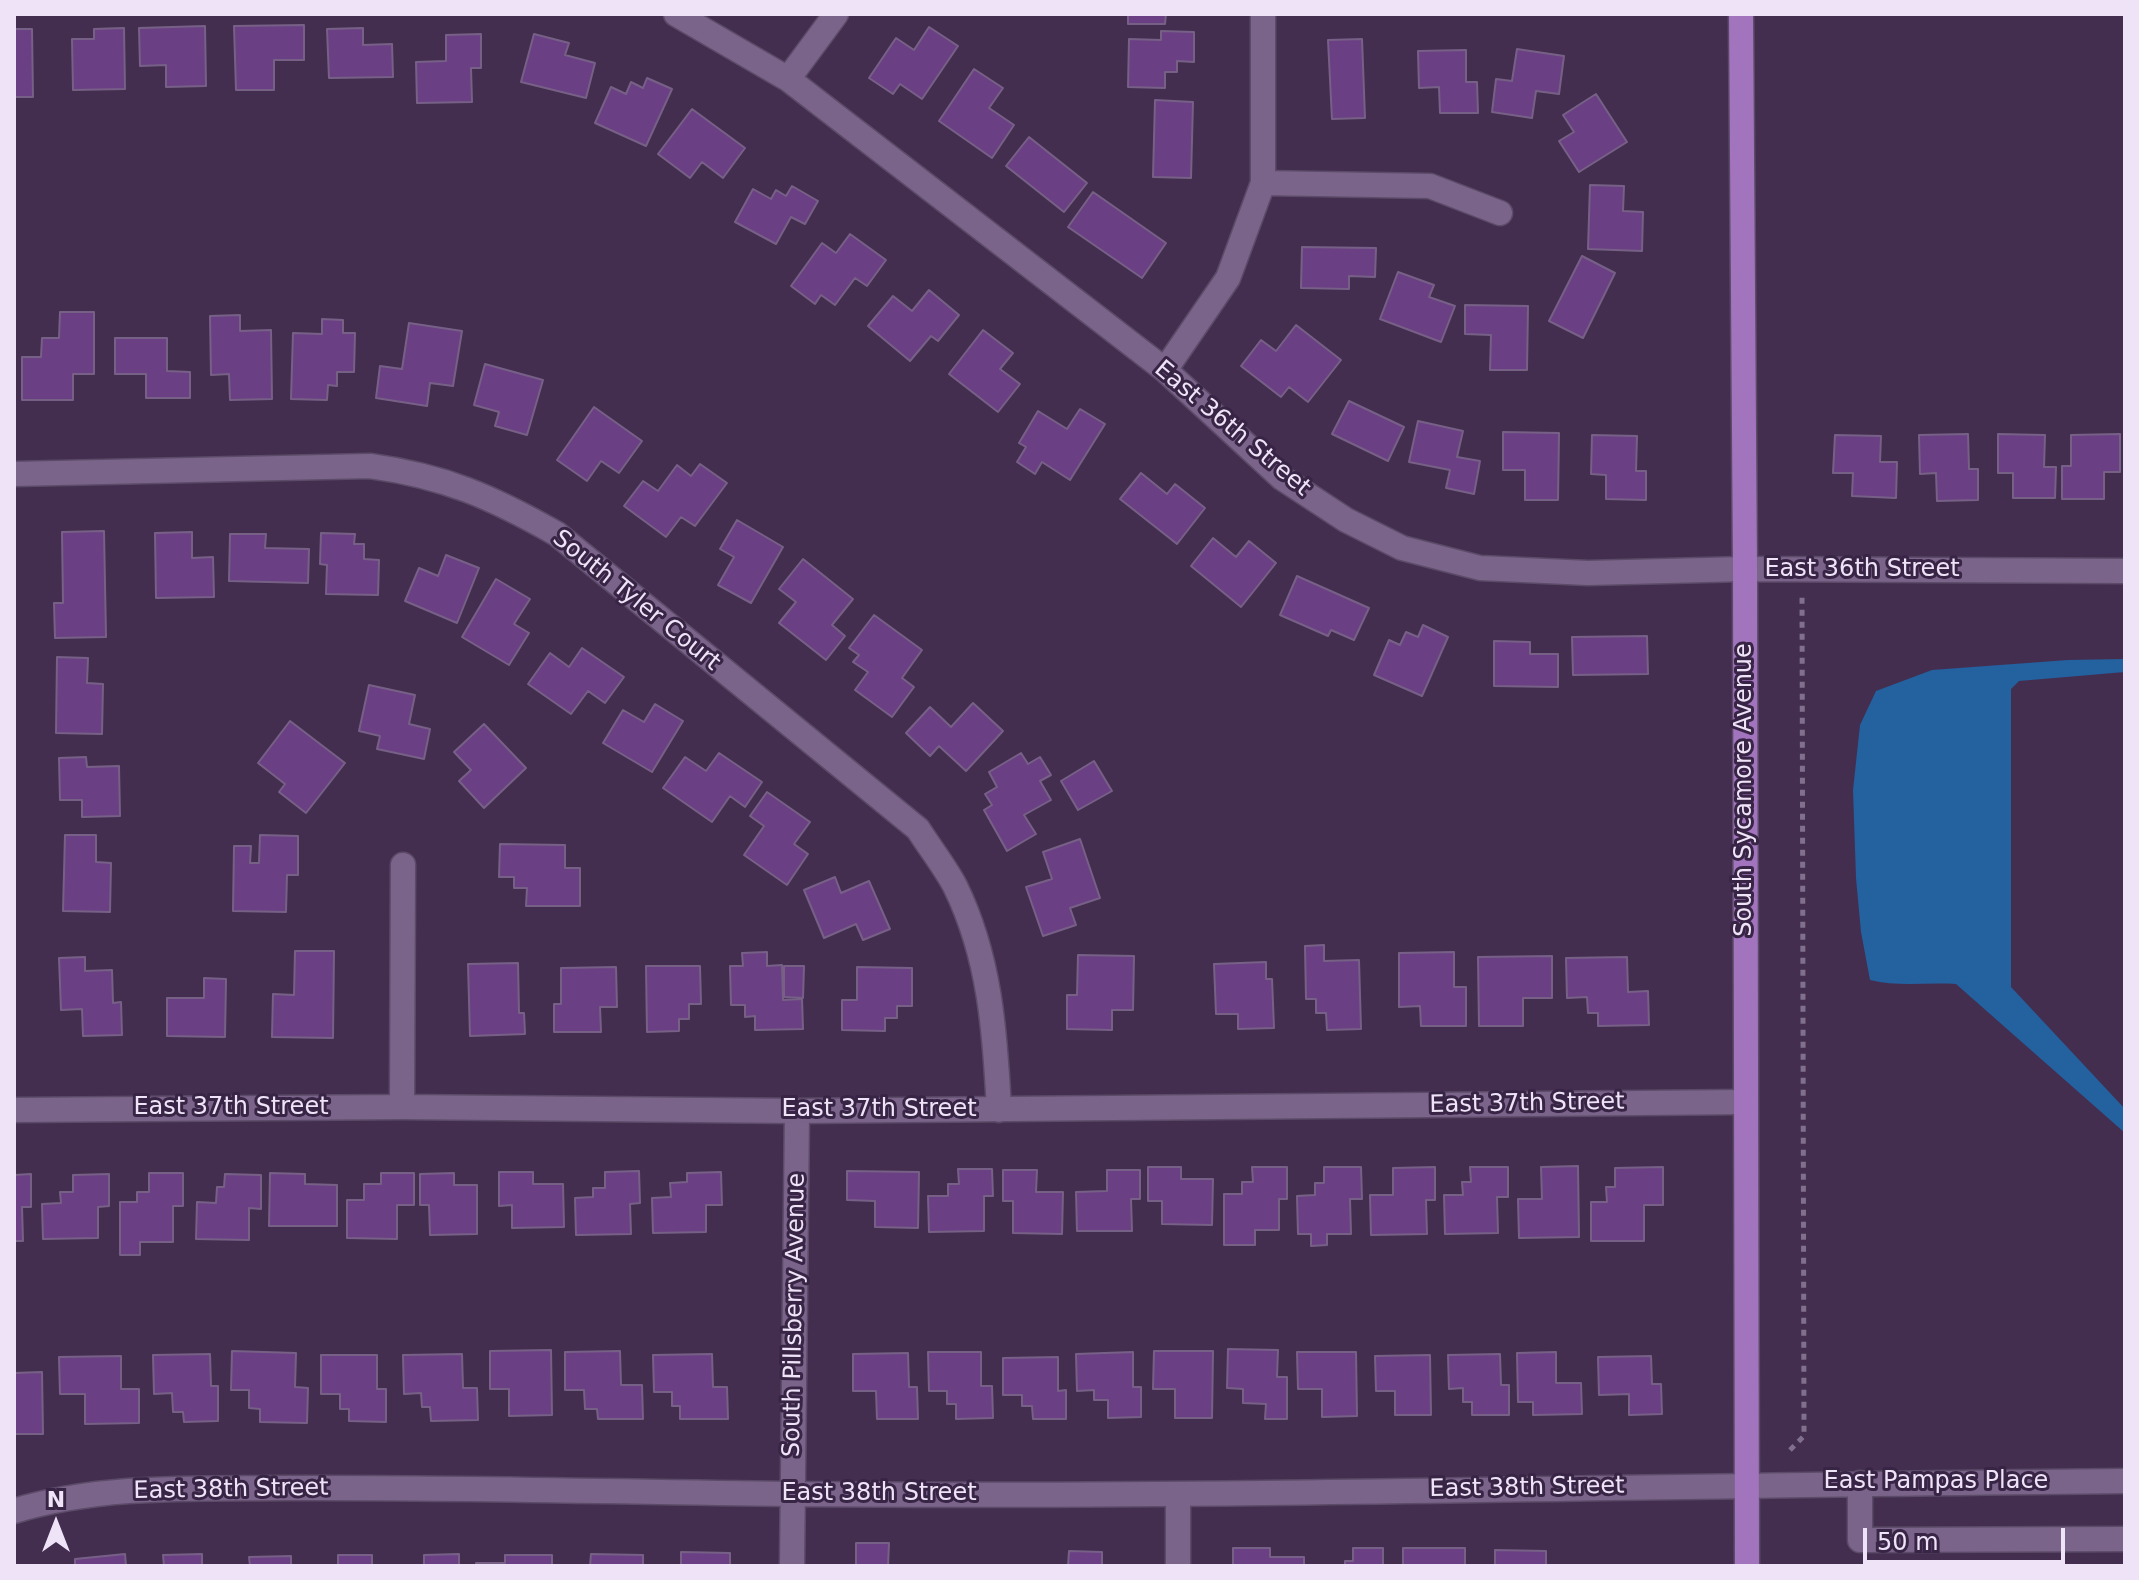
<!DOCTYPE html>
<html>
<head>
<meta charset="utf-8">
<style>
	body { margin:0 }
	#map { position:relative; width:2139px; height:1580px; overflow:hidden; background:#432e50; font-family:"DejaVu Sans",sans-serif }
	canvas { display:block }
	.frame { position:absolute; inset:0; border:16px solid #efe3f8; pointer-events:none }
	.north { position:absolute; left:16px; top:1484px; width:80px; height:80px; -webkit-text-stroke:6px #382445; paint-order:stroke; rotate:0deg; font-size:22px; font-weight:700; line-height:32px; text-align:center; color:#efe3f8 }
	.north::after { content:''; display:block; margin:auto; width:28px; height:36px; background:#efe3f8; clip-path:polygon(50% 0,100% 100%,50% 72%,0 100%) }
	.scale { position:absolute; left:1863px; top:1528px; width:202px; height:36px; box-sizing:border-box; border:4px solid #efe3f8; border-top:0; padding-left:10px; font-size:24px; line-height:28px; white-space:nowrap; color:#efe3f8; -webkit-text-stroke:6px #382445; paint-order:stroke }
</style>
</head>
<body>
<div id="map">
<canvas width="2139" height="1580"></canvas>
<div class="frame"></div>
<div class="north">N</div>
<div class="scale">50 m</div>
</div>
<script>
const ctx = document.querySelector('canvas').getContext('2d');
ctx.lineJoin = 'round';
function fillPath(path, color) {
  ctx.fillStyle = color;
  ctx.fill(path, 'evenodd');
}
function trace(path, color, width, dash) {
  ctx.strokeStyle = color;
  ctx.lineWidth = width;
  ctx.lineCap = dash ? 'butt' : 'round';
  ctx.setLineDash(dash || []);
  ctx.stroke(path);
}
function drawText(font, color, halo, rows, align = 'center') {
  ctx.font = font + ' "DejaVu Sans",sans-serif';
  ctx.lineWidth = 6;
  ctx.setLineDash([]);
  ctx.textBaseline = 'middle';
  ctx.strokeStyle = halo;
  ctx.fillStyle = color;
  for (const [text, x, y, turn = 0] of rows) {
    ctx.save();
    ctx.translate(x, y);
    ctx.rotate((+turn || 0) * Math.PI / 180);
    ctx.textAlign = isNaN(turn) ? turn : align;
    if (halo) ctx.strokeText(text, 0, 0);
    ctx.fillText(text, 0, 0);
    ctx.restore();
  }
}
const water = new Path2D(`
	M2125,659V672L2019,681L2011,689V987L2125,1109V1133L1956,984C1927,982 1898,987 1870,980L1861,932L1856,878L1853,790L1860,725L1876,691L1932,670L2068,660Z`);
const building = new Path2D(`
	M1128,14H1166L1165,24H1128Z
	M304,25V60H274V90H236L234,26Z
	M205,26L206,86L166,87V65L140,66L139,28Z
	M929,27L958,46L922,99L900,84L893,94L869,78L896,38L914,50Z
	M124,28L125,89L73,90L72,39H94V29Z
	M363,28V45L392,44L393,77L329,78L327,29Z
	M14,29H32L33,97H14Z
	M1161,31L1194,32V62L1177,61V72H1165V88L1128,87L1129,39L1161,40Z
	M481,34V68H471L472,102L417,103L416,62L446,61V35Z
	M534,34L569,43L565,55L595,63L586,98L521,82Z
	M1362,39L1365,118L1332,119L1328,40Z
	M1517,49L1564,56L1559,94L1536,91L1532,118L1492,112L1496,79L1512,81Z
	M1466,50V82H1477L1478,113H1440L1439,87L1419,88L1418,51Z
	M974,69L1003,88L989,108L1014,125L992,158L939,121Z
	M647,78L672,89L646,146L595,123L611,87L626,94L631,82L643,88Z
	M1596,94L1627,142L1579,172L1559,141L1574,132L1563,115Z
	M1155,100L1193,102L1191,178L1153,177Z
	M692,109L745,148L723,178L702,162L690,178L658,154Z
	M1029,137L1087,183L1064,212L1006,166Z
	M1590,185L1624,186L1623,211L1643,212L1642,251L1588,249Z
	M792,186L818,201L805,224L791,217L776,244L735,222L753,189L771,199L776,190L786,196Z
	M1093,192L1166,243L1142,278L1068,227Z
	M850,234L886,260L867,286L855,278L835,305L821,295L815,304L791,286L822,243L836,253Z
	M1302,247L1376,248L1375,277L1349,276V289L1301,288Z
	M1582,256L1615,273L1583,338L1549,321Z
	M1398,272L1434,285L1429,297L1455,306L1441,342L1380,319Z
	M929,290L959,315L938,341L931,336L910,361L868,326L893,296L912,311Z
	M1465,305L1528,306L1527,370H1490L1491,335L1465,334Z
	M60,312H94V374H73V400H22V357H41L42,338H59Z
	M240,315V331L271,330L272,399L230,400L229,374L211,375L210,316Z
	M322,319L343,320V333H355L354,372H337V386L328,385L327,400L291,399L293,333L322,334Z
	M409,323L462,331L453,386L430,383L427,406L376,398L380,366L402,369Z
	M1296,325L1341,360L1308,402L1289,387L1281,397L1241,366L1261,340L1276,351Z
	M983,330L1013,353L1000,369L1020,384L998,412L949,374Z
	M115,338H167V371L190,372V398H146V374H115Z
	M485,364L543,380L527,435L495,426L499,412L474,405Z
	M1349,401L1404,427L1388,461L1332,434Z
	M594,407L642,441L619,473L601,461L587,481L557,460Z
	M1080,409L1105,424L1070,480L1042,462L1035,474L1017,462L1026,447L1019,443L1038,411L1067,429Z
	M1418,421L1463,431L1457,457L1480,461L1474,494L1446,488L1450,470L1409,462Z
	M1503,432L1559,433L1558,500H1525V470H1503Z
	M1968,434L1969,469H1978V500L1937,501L1936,473L1920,474L1919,435Z
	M1998,434L2045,435L2044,467H2056L2055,498H2013V473H1998Z
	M2120,434V472H2104V499H2062V466H2071V435Z
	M1592,435L1637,436L1636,471H1646V500L1606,499V475L1591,474Z
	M1835,435L1881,436L1880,462H1897L1896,498L1852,496L1853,473H1833Z
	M700,464L727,483L695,526L681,517L666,537L624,506L643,481L658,491L677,465L691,476Z
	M1141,473L1167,494L1175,484L1205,508L1177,544L1120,499Z
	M737,520L783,547L751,603L718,585L734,557L720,549Z
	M104,531L106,637L55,638L54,603H63L62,532Z
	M192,532V558L213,557L214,597L156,598L155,533Z
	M321,533L355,534L354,544H364V559L379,560L378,595L326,594L327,565L320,564Z
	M230,534H266L265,548L309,549L308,583L229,581Z
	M1213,538L1236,557L1249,541L1276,563L1241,607L1191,566Z
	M446,555L479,568L457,623L405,601L419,568L438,576Z
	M803,559L853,599L832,625L845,636L826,660L779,623L796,602L779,589Z
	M1297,576L1369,608L1354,640L1331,630L1328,636L1280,615Z
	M496,579L530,599L514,624L529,633L509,665L462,637Z
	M874,615L922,650L902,678L914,687L892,717L855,690L868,672L853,662L859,655L849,648Z
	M1423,625L1448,637L1422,696L1374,675L1389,640L1400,645L1406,632L1418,637Z
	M1647,636L1648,674L1573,675L1572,637Z
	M1494,641L1530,642V654H1558V687L1494,686Z
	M582,648L624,677L605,703L588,691L571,714L528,684L550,653L569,667Z
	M57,657L88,658L87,683L103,684L102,734L56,733Z
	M369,685L415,695L409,724L430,729L424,759L377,749L380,736L359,731Z
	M973,703L1003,731L966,771L939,746L930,756L906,733L930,707L951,727Z
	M655,704L683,721L652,772L603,743L623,710L644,722Z
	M290,721L345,763L306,813L279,792L285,784L258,763Z
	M484,724L526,768L484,808L459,781L471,770L454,752Z
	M719,753L762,782L745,807L730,796L712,822L663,788L685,757L706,771Z
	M1021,753L1028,764L1040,757L1051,775L1040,781L1051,800L1024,815L1036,834L1007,851L984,810L992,805L985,794L997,787L989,772Z
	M86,757L87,767L119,766L120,816L82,817V800H60L59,758Z
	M1094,761L1112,791L1078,810L1061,781Z
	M767,792L810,822L794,844L808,854L787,885L744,855L764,826L750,816Z
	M65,835H96V862L111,863L110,912L63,911Z
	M260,835L298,836V875H287L286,912L233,911L234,846H251L250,863H259Z
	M1080,839L1100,898L1070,908L1076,925L1043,936L1026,887L1052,879L1043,852Z
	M500,844L565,845V868H580V906H526L527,888H514V877H499Z
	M835,877L841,893L869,881L890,929L863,940L856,924L824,938L804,890Z
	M1324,945V961L1359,960L1361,1029L1327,1030L1326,1013H1316V999H1306L1305,946Z
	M295,951H334L333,1038L272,1037L273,994L294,995Z
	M767,952V966L782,965L783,1000L802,999L803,1029L755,1030V1016L745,1017V1005H731L730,966H743L742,953Z
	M1454,952V987H1466V1026H1421L1420,1006L1399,1007V953Z
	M1078,955L1134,956L1133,1010H1112V1030L1067,1029V995H1077Z
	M1552,956V998H1523V1026H1479L1478,957Z
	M85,957V971L112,970L113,1003L121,1002L122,1035L83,1036L82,1009L61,1010L59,958Z
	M1627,957L1628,992L1648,991L1649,1025L1598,1026V1013H1588L1587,997L1567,998L1566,958Z
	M1266,962V979H1272L1274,1028L1238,1029V1014H1216L1214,964Z
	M518,963L519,1013H524L525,1034L470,1036L468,964Z
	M646,966H700L701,1004H689V1019H679V1031L647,1032Z
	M784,966H804L803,998L784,997Z
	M616,967L617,1007H600L601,1032H554V1004H561V968Z
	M857,967L912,968V1006H897V1018H885V1031L842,1030V1000H857Z
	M204,978L226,979L225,1037L167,1036V998H204Z
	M1578,1166L1579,1237L1519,1238L1518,1199H1542L1541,1167Z
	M1148,1167H1181V1179H1213L1212,1225L1162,1224V1201H1148Z
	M1252,1167H1287V1199H1279V1230H1255V1245H1224V1194H1242V1182H1253Z
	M1324,1167H1361L1362,1199H1350L1351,1234H1327V1245L1311,1246V1234H1298L1297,1196L1315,1195V1183H1324Z
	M1435,1167V1200H1426L1427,1234L1371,1235L1370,1195H1393V1168Z
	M1470,1167H1508V1197H1497L1498,1233L1445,1234L1444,1195H1463L1462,1182H1471Z
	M1663,1167V1205H1644V1241H1591V1202H1607L1606,1187H1615V1168Z
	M958,1169H992L993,1196H984V1231L929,1232L928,1196H948V1184H959Z
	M1003,1170H1037L1036,1192H1063L1062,1234L1013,1233V1201H1003Z
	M1107,1170H1140V1199H1131L1132,1231H1077L1076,1192L1107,1191Z
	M639,1171L640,1203L630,1204L631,1234L576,1235L575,1198L593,1197V1188H605V1172Z
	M847,1171L919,1172L918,1228L875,1227V1201L847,1200Z
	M499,1172H533V1184H563L564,1227L512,1228V1205L499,1206Z
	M721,1172L722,1205H706V1232L653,1233L652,1198L671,1197L670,1183L687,1182V1173Z
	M149,1173H183V1206H173V1242H140V1255H120V1202H137V1192H149Z
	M270,1173L305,1174V1184L337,1185V1226H269Z
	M381,1173H414V1205H397V1239L347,1238V1200H364V1184H381Z
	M454,1173V1185H477V1234L430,1235L429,1205H420V1174Z
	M31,1174V1207H22L23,1241H14V1175Z
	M109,1174V1206L98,1207V1238L43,1239L42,1204L61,1203L60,1192H73V1175Z
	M225,1174L261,1175V1209L249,1208V1240L196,1239L197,1202L216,1203L217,1187H224Z
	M1228,1349L1278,1350L1277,1377H1287V1419H1265L1266,1404L1243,1403V1389L1227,1388Z
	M551,1350L552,1415L509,1416V1389H490V1351Z
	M232,1351L296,1353L295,1387L308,1388L307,1423L260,1422V1409L249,1408V1390H231Z
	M620,1351L621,1385H642L643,1419H598L597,1409H585L584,1390H565V1352Z
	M1154,1351H1213L1212,1418H1175V1389H1153Z
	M928,1352H981V1386H992L993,1418L956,1419V1404H947V1391H929Z
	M1133,1352V1387H1141V1417L1108,1418V1400H1094V1390L1077,1391L1076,1354Z
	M1297,1352H1356L1357,1416L1322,1417V1389H1298Z
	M1556,1352V1383H1581L1582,1414L1533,1415V1402H1518L1517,1353Z
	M908,1353L909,1387H917L918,1419H877L876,1391H853V1354Z
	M210,1354L211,1386H218V1421L184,1422L183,1412H173L172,1393L154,1394L153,1355Z
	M462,1354L463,1388H477L478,1420L431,1421L430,1407H422L421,1393L404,1394L403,1355Z
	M712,1354L713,1387H727L728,1419H680V1406H672V1392H654L653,1355Z
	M1500,1354L1501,1385H1509V1415H1472V1402H1463V1388L1449,1389L1448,1355Z
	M321,1355H377V1389H386V1422L349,1421V1409H340V1394H321Z
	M1430,1355L1431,1415H1395V1391H1376L1375,1356Z
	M121,1356V1389H139V1423L85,1424V1394H60L59,1357Z
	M1651,1356L1652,1384H1661L1662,1414L1629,1415V1394L1599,1395L1598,1357Z
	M1058,1357V1391L1066,1390V1419H1033L1032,1406H1022V1395H1003V1358Z
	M42,1372L43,1434H14V1373Z
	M856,1543H889L888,1566H856Z
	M1233,1548H1270V1557H1304V1566H1233Z
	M1353,1548H1383V1566H1345V1561H1353Z
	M1403,1548H1465V1566H1403Z
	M1495,1550L1546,1551V1566H1495Z
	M1069,1551L1102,1552V1566H1068Z
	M681,1552L730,1553V1566H681Z
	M125,1554L126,1566H75V1559Z
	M202,1554V1566H164L163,1555Z
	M459,1554V1566H424V1555Z
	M591,1554L643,1555V1566H590Z
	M338,1555H372V1566H338Z
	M505,1555H552V1566H476V1563H505Z
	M291,1556V1566H250L249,1557Z
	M1990,1565H2046V1566H1990Z`);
const path = new Path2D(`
	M1790,1450L1804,1436L1802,592`);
const minor = new Path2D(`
	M676,14L788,79L1165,370L1282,478L1346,520L1402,548L1480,568L1588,573L1745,569L2125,571
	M788,79L836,14
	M1263,183L1430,186L1500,213
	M1165,370L1228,278L1263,183V14
	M14,474L370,466C444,476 492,497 557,534L918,829C930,848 945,867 955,886C990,957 995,1032 999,1110
	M402,1107L403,865
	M14,1110L402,1107L797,1111L1745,1102
	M1860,1483V1540L2125,1539
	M14,1511C103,1484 196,1489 288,1488C454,1487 621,1492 787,1494C1233,1498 1679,1485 2125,1481
	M792,1566L797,1111
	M1178,1566V1495`);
const major = new Path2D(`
	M1741,14L1745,569L1747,1566`);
const streetNames = [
	["East 36th Street",1232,429,40],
	["East 36th Street",1862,570],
	["South Tyler Court",636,601,39],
	["South Sycamore Avenue",1745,790,-90],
	["East 37th Street",1527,1104,-1],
	["East 37th Street",231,1108],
	["East 37th Street",879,1110],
	["South Pillsberry Avenue",795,1315,-89],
	["East Pampas Place",1936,1482],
	["East 38th Street",1527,1488,-1],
	["East 38th Street",231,1490,-1],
	["East 38th Street",879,1494]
];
fillPath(water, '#24619f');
fillPath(building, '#6a3f84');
trace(building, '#776086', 2);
trace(minor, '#5c4b68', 27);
trace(major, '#5c4b68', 27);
trace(path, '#81708d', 5, [6, 6]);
trace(minor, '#7b648a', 24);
trace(major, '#a274be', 24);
drawText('24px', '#efe3f8', '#382445', streetNames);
</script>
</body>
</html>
